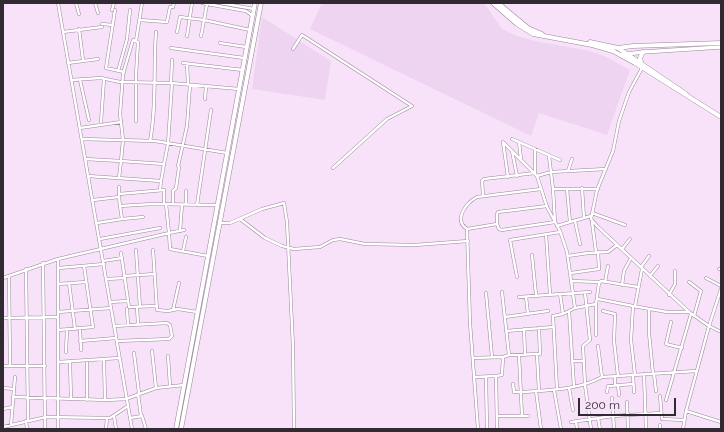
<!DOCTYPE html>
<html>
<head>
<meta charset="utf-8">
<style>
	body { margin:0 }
	#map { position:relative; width:724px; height:432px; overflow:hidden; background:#f8e2f9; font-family:Raleway,sans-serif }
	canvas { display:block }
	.frame { position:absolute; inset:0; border:4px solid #322a32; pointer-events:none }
	.scale { position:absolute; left:578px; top:398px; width:98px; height:18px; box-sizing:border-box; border:2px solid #322a32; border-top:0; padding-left:5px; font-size:12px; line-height:14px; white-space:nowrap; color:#322a32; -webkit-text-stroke:3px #f8e2f9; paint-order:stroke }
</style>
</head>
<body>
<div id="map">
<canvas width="724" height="432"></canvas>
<div class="frame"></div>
<div class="scale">200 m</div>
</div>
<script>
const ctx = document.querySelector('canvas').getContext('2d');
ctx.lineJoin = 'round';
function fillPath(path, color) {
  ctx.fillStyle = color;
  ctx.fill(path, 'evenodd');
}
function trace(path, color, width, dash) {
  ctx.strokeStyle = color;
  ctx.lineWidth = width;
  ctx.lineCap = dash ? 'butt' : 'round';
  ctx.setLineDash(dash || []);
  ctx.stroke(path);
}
const built = new Path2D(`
	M322,3H484L502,29L517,36L539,42L586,50L604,56L630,70L607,135L539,113L531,136L310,29Z
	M262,17L331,61L325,100L252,89Z`);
const minor = new Path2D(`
	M58,3L132,429
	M76,3L79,14
	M95,3L98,13
	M202,3L207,4
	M220,3L254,9
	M112,10L114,3
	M115,10L106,68L124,72
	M140,20L167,22L170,7H173L174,3
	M102,24L113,25
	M79,29L83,60
	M250,30L204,20L207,4L246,11L253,16
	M63,32L102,27
	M177,32L180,17L204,20L201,36
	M187,36L192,3
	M136,41L142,3
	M220,43L246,47
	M171,48L244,58
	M293,49L302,35L412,106L387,119L333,168
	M68,63L98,59
	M183,63L243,70
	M642,68L629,92L619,121L613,151L597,190L591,219L597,226L689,312
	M118,71L127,39L130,10
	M71,80L101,78L120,82L171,83L239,89
	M80,80L89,120
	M171,83L172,60
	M205,99L206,86
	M101,122L104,79
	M80,128L121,122
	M82,139L155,141L227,153
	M512,139L560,160
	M150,141C157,106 153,68 156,32
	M519,142L521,159
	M512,151L517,176
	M549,156L553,189H598
	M85,159L121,161L123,140L120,114L123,74L133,40L138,42L136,75V121
	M178,166L187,126L190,85L188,84L187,64
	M568,171L572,159
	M88,176L161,181L160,190
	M537,176L547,207L560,231L567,252L575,308
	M508,177L503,142L537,176L551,172L606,169
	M119,178L121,161L164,164L168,144L172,83
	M161,181L164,164
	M119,187V195
	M582,188L584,218
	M541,189L477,197C466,203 453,220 467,229L497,224L499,229L502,230L555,222L553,189
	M119,194L164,190V204
	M483,195L482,181L484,179L535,173V149
	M93,200L119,197L120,206L152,204L217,205
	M166,204L169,233L184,230
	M173,204V191L176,188L179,167
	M186,205V191
	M197,205L211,110
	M592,213L625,225
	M122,219L143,217
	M240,219L265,238L282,246L294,249L320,247L333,240L340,239L365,244L415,245L468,241
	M575,221L580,244
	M570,222L591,216
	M592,222L596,252
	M97,223L122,219L120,206
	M219,223H230L262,209L284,203L287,222L293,347L294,429
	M497,224V214L498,212L547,206
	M557,226L570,222L567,189
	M467,229L470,323L478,429
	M180,231L182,205
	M546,234L550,294
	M100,239L160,228
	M622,249L630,239
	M136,250L140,307
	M153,250L157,310L168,311L178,309L197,312
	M183,251L186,237
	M121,253L129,307L156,306
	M532,255L536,295
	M568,256L588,253L608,252L617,245
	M58,259V429
	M103,261L122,258
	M43,263L45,429
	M641,267L649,256
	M59,268L104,264
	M26,269L28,420
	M719,269L721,270
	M571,273L599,269L598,252
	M9,276L10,366
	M124,276L155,274
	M650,276L658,266
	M517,277L510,240L560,232
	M3,278L58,259L169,233L170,249L208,256
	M706,278L721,286
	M106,279L125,278
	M572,281L599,282
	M605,282L608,266
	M689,282L701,291L694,316
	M69,283L75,329
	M58,284L86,282
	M622,285L624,271L631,258
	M502,292L509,355
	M486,293L492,357
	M585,293L590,340L583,346L585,385L591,429
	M560,294L563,314
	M669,295L675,284V271
	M519,297L590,292
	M526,297L528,314
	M598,299L633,306
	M110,302L128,301
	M635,306L642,269
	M137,307L138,324
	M127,309L128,325
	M649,309V333L653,374
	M173,310L179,283
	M569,311L574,387
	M603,311L615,314L614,341L618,376
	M58,312L111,308
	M505,317L548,311
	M3,318L58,317
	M671,322L666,344L682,348
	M114,326L167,323L170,325L172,336L169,339L117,341
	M80,329L81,350
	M524,329L525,355
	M58,330L93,327L84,266
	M506,331L553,327
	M596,335V304
	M80,341L116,338
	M598,346L602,377
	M152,351L156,388
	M66,352L67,329
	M134,353L139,393
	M519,355L522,416
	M537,355L539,391
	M168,356L170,386
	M473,358L503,357
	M104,359L105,400
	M573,361H583
	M58,362L119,358
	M70,362L71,399
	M3,366H45
	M644,374L646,429
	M654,374L656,391
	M633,375L634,392
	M635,375L631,340L633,306L667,312H689L709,326L721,289
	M615,376V385
	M474,377L496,376
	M486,377L487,429
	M513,384L514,392H523C550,390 578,390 602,377L696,371
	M618,385L619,395
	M3,388L14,389
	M569,388L573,410
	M557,389L553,316L563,314L575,308L596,304L599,283L601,281L638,287
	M554,390L561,429
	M536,391L541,429
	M607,392L608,386L633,384
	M138,394L141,416
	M660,396L662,419L684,420
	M13,397L107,400L126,399L156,388L184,385
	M612,398L614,429
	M87,400V360
	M666,400L691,314
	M627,402L628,429
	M3,409L12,407
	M686,411L721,422
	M114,416L116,429
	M497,416H528
	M130,418L142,416L146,429
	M598,418L600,429
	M26,421L27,429
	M571,422L613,416L661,413
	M576,422L577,429
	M11,425L15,377
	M660,425V429
	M3,427L46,417L110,418L128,406
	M106,429L107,418
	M497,429L496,376L502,375L503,357L509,355L540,354L539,328
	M683,429L686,411L709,326L721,332`);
const secondary = new Path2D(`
	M620,55L643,52L721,47`);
const primary = new Path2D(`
	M493,3L517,24L533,34L592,45L613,51L635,63L721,117
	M498,3L528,28L542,34
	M590,42L618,48L686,94
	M618,48L633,46L721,43
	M641,62L640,58L643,52
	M176,429L255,3
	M181,429L261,3`);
fillPath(built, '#efd4f1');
trace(minor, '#99869a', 3.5);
trace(secondary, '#99869a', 4.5);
trace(primary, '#99869a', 5);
trace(minor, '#fff', 2.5);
trace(secondary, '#fff', 3.5);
trace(primary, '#fff', 4);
</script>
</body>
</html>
